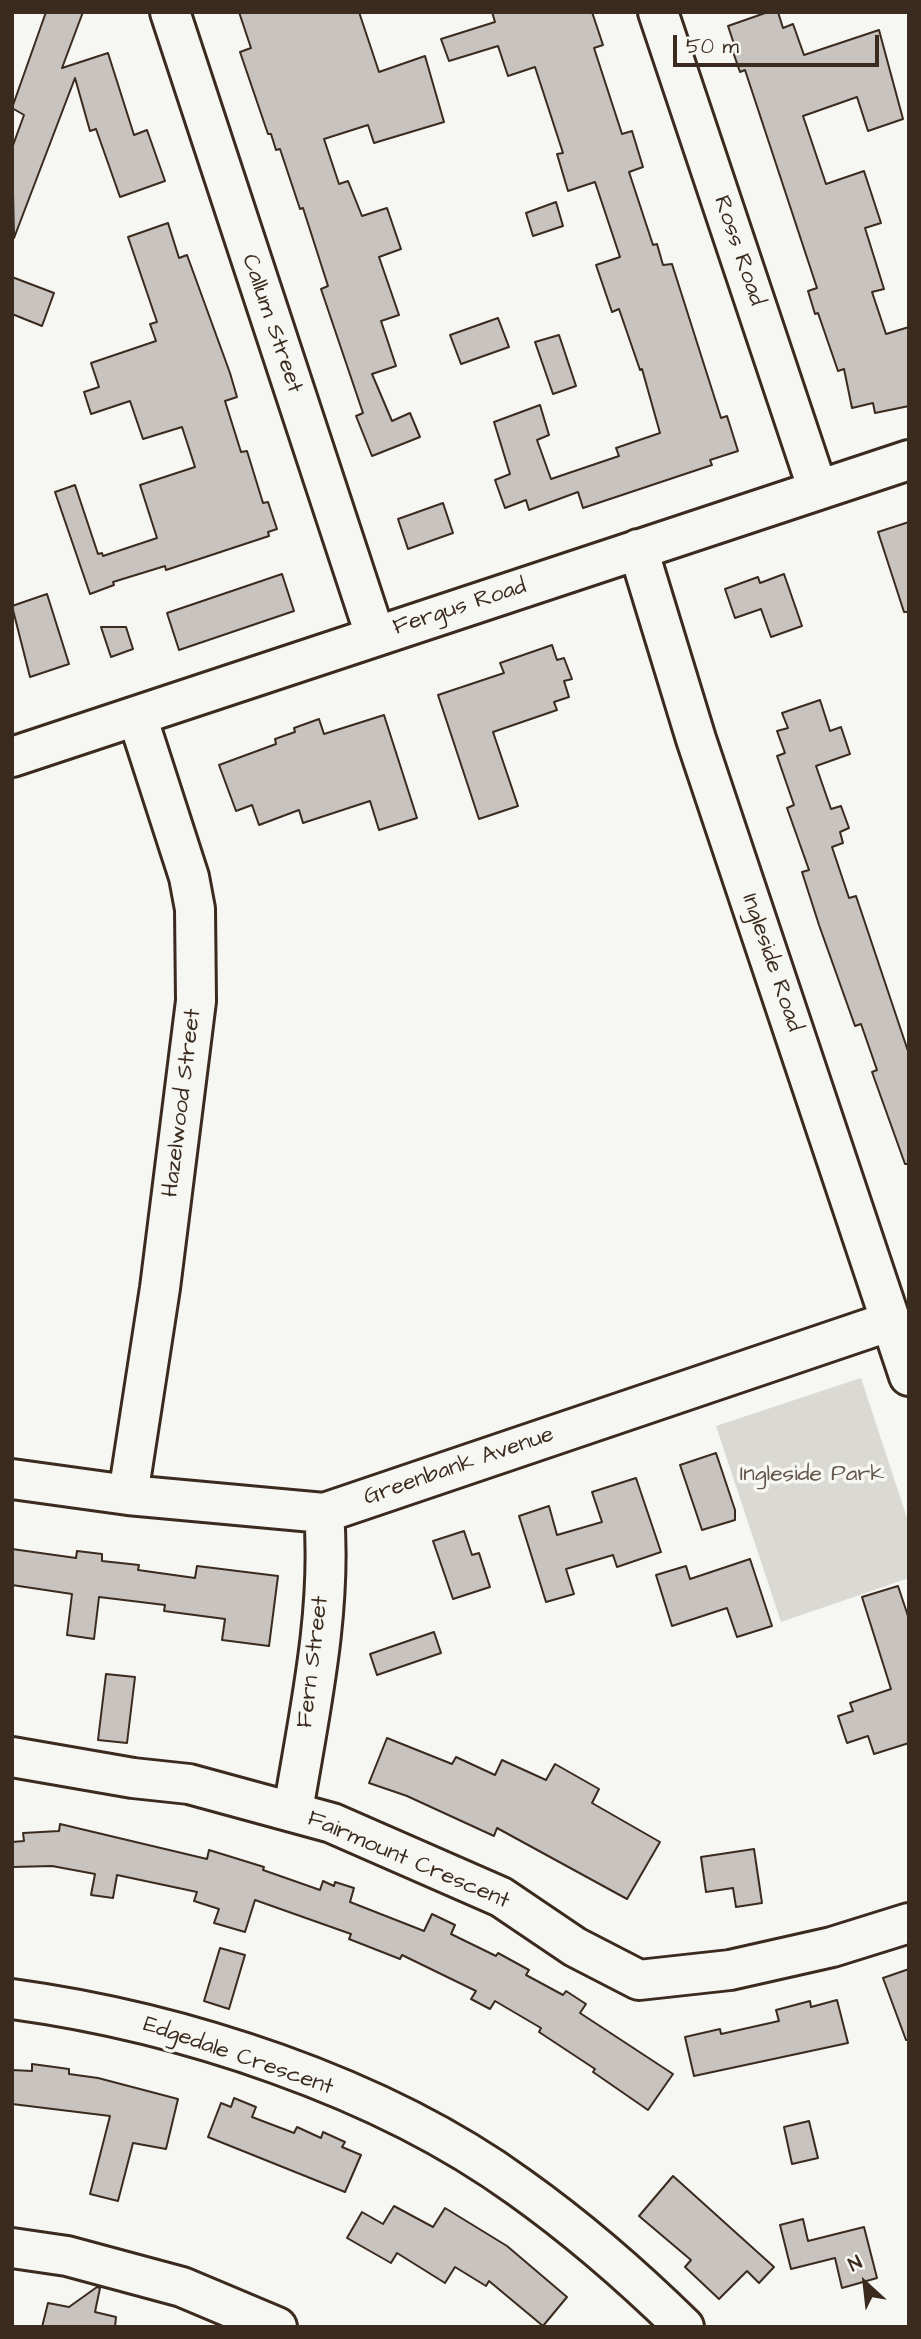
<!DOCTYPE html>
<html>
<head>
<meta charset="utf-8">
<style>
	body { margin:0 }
	#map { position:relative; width:921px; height:2339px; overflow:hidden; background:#f6f6f2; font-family:"Architects Daughter",sans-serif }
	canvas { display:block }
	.frame { position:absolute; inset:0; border:14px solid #3b2a1e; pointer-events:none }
	.north { position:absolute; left:830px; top:2248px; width:70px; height:70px; -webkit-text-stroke:5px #f6f6f2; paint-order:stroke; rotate:333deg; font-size:19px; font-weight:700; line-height:28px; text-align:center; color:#3b2a1e }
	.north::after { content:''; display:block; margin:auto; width:24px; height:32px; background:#3b2a1e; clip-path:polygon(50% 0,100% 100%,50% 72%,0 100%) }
	.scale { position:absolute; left:673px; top:35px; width:206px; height:32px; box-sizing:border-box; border:4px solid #3b2a1e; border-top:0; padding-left:9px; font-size:21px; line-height:24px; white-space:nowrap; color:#3b2a1e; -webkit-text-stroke:5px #f6f6f2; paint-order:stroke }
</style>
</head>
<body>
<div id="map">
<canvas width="921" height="2339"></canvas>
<div class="frame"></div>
<div class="north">N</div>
<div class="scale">50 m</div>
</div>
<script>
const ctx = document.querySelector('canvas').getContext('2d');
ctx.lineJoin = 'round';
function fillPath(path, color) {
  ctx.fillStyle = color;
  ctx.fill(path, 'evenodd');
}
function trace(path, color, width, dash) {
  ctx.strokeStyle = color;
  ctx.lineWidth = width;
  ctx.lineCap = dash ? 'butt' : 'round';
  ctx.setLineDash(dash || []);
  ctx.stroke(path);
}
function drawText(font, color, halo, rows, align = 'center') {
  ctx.font = font + ' "Architects Daughter",sans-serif';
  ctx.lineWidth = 7;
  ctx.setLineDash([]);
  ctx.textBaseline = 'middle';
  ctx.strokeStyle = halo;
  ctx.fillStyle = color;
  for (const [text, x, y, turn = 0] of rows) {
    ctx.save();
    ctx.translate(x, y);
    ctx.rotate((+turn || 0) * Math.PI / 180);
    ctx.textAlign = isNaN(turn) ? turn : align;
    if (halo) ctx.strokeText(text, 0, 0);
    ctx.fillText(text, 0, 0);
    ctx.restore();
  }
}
const green = new Path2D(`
	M861,1378L909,1524V1578L781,1622L716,1426Z`);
const building = new Path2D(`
	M46,12H83L62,68L108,53L134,135L147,130L165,181L120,197L96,129L90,131L75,78L14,238L12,148L24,115L12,108Z
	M239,12H359L379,72L425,56L444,122L374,143L368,125L324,139L339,184L348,181L362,216L387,208L401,249L379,257L399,315L381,321L396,366L372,374L392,421L410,413L420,437L372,456L356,416L363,413L321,289L328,286L303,208L300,209L280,149L276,150L271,134H268L240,52L251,48Z
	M492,12H592L603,45L594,48L622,134L632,131L643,167L629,172L653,245L657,244L663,265L672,264L721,418L727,416L738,451L710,460L712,465L583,508L578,492L529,510L526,500L505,508L495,480L510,474L494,422L540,405L549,435L537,440L551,479L619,456L616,448L660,433L642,369L640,370L619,309L612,312L596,265L620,257L595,182L568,191L557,154L563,153L535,67L508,76L498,46L449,61L441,39L495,22Z
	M768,12H778L783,28L793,24L804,55L879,30L903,119L868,131L857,97L803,116L826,184L864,171L881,223L865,228L884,289L872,292L886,334L909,327V406L875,413L873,403L852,408L844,369L838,371L818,313L815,314L808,291L817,288L745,70L740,72L731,46L734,44L728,26Z
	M556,202L563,226L533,236L526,213Z
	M168,223L179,258L187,255L230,373L237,397L225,401L241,452L247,451L263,503L268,502L277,529L268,532L269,536L166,570L165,566L113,582L114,585L90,594L55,492L75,485L98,554L102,553L103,556L157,538L140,485L195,467L182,427L143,439L130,401L91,414L84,392L99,387L91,363L156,341L150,324L157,322L128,237Z
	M12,277L54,293L42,326L12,314Z
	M498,318L509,347L461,364L450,335Z
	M559,335L576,386L553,394L535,342Z
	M443,503L453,533L408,549L398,519Z
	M909,522V612H904L878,532Z
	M282,574L294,611L179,650L167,613Z
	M784,574L802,626L771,637L761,609L735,618L725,589L758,577L760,583Z
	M47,594L69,664L30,677L12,606Z
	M101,627H126L133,649L111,657Z
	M552,645L557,660L564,658L572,679L564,681L569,697L554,702L557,710L493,732L518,806L479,819L438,695L504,673L500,663Z
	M820,700L830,731L841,727L850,754L816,766L831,809L841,806L849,828L840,832L843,843L832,847L849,898L856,896L909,1054V1164H905L872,1072L877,1070L861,1024L855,1026L819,925L802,872L809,870L787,808L794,805L777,756L785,753L777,731L788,728L782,713Z
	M384,715L417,818L379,830L370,801L303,823L299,810L259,825L252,805L236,811L219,765L276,744L275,739L295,732L294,728L319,719L324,734Z
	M716,1453L735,1510V1520L702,1530L680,1465Z
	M636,1478L661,1552L617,1567L613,1555L566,1569L574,1594L546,1602L519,1516L549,1506L557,1535L602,1522L592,1492Z
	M464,1531L472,1555L479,1553L490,1587L453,1599L433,1541Z
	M12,1549L76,1558L77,1551L102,1554V1561L139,1565L138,1570L195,1578L197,1566L278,1576L269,1646L222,1640L225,1619L164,1611L165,1605L99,1597L94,1639L67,1635L72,1594L12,1585Z
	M750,1559L772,1626L737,1637L727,1608L672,1626L656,1575L686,1566L690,1579Z
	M898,1586L909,1619V1743L874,1754L868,1736L847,1743L838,1716L853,1711L850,1703L891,1689L862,1597Z
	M434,1632L441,1653L377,1675L370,1654Z
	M106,1674L135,1677L127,1743L98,1740Z
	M387,1738L452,1764L456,1757L495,1775L502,1760L546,1780L555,1764L599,1789L592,1803L660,1842L627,1899L497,1828L494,1836L407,1796L369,1783Z
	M60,1824L207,1859L209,1850L264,1867L263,1870L320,1890L323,1881L334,1886L335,1882L354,1888L350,1902L424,1931L432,1914L455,1925L451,1934L496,1956L498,1953L529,1970L526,1975L563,1995L566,1991L586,2004L580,2013L673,2074L648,2110L593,2072L595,2069L539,2032L541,2028L495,2001L490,2009L471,1999L476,1991L402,1955L400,1959L349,1939L351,1934L255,1900L245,1932L214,1923L219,1909L194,1901L197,1892L117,1875L113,1898L91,1895L95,1874L52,1866L12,1867V1842L24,1841L23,1833L59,1831Z
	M754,1849L762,1903L736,1907L733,1888L706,1892L701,1857Z
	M220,1948L245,1955L229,2009L204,2001Z
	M909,1969V2040H906L883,1978Z
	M837,2000L848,2043L694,2076L685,2037L720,2029L721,2034L779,2021L776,2010L810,2001L811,2007Z
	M32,2064L69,2069V2074L98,2078L178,2099L166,2149L133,2143L118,2201L90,2194L110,2116L12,2104V2070L32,2071Z
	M234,2098L256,2107L252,2117L294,2133L297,2127L321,2138L323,2132L345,2142L342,2147L361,2155L345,2192L208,2137L221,2103L231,2107Z
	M809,2121L818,2158L792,2164L784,2127Z
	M673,2176L774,2267L759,2283L747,2271L719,2299L685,2267L691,2260L639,2216Z
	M394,2206L433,2227L445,2208L507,2246L567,2297L543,2326L489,2281L486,2286L455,2267L445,2283L397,2253L391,2263L347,2238L362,2212L383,2224Z
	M803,2219L808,2241L864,2227L877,2278L842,2288L835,2258L791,2269L780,2225Z
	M97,2287L100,2288L95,2312L116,2317L115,2327H42L48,2303L69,2307Z`);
const minor = new Path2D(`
	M170,12L375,635
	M658,12L818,490
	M638,549L696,739L909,1376
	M12,757L909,460
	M12,1479L128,1495L324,1513L891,1321
	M128,1495L160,1288L196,1001L195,909L189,877L137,716
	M12,1757L133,1778L189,1784L332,1823L501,1897L575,1947L639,1980L730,1970L832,1947L909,1923
	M293,1811C309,1714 332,1612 324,1513
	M12,1999C181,2022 380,2086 519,2187C578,2229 632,2276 684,2327
	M12,2248L67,2256L182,2287L277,2327`);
const streetNames = [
	["Ross Road",738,251,71],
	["Callum Street",271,324,71],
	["Fergus Road",460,608,-18],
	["Ingleside Road",771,963,71],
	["Hazelwood Street",183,1103,-83],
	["Greenbank Avenue",459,1467,-19],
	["Fern Street",314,1662,-83],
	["Fairmount Crescent",408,1861,23],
	["Edgedale Crescent",238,2057,19]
];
const parkNames = [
	["Ingleside Park",812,1475]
];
fillPath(green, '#dad9d3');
fillPath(building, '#c8c3be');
trace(building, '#3b2a1e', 2);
trace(minor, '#3b2a1e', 44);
trace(minor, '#f6f6f2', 38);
drawText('23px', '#3b2a1e', '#f6f6f2', streetNames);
drawText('23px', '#63564b', '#f6f6f2', parkNames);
</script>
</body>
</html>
